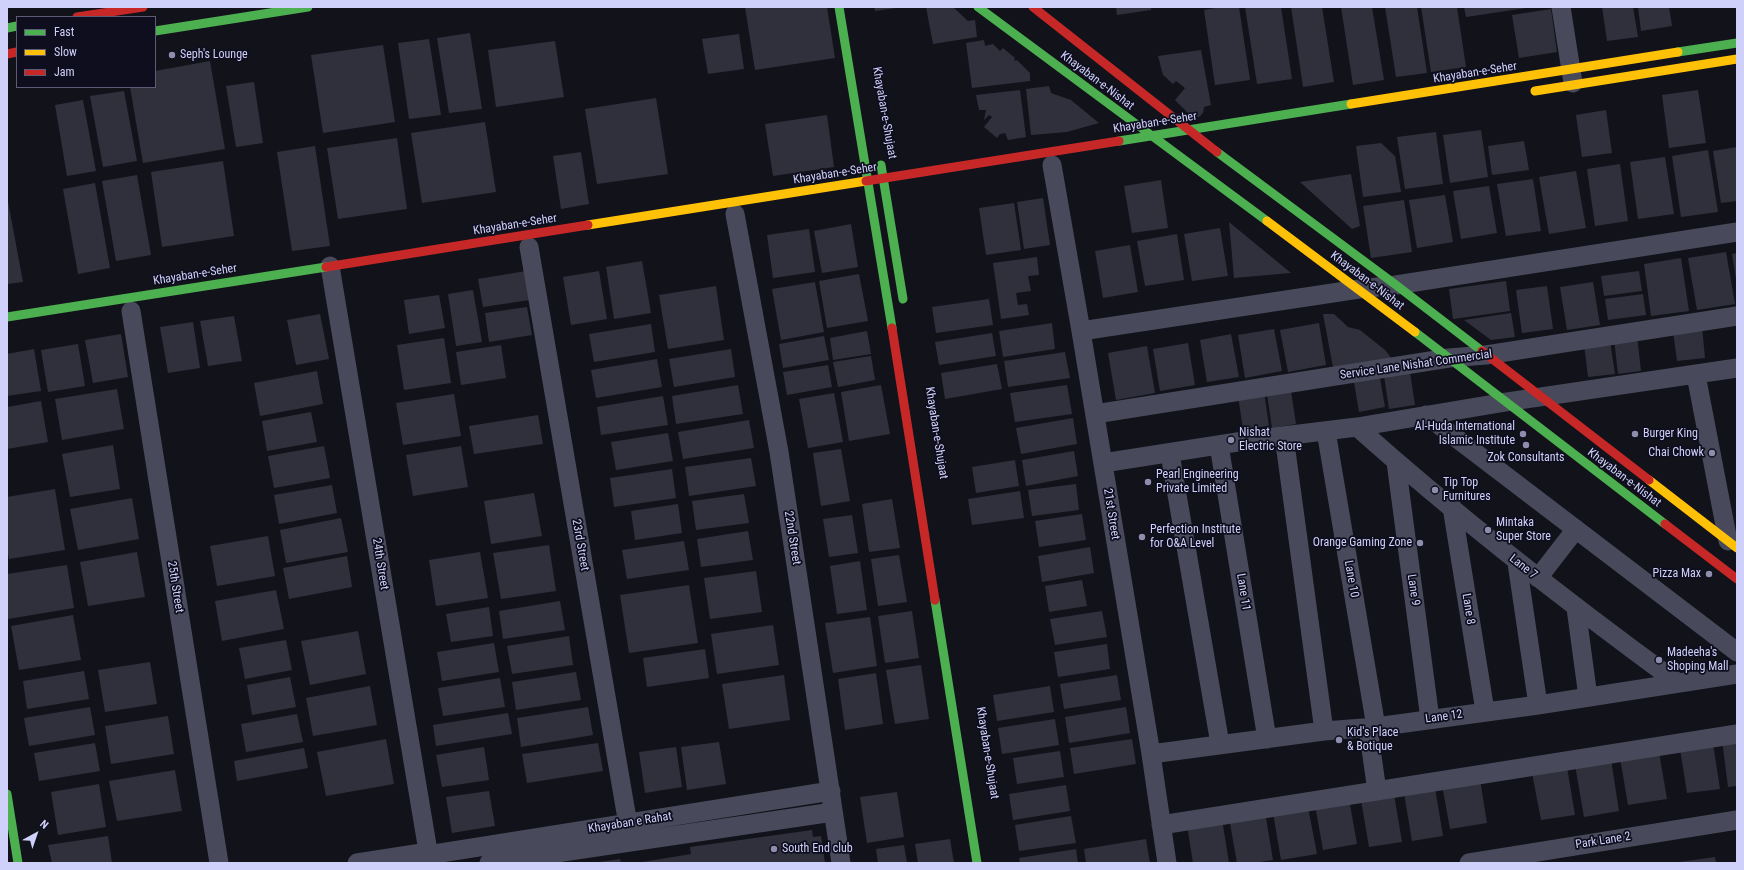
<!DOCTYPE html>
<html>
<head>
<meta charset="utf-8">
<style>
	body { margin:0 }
	#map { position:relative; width:1744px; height:870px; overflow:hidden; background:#12121a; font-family:"Roboto Condensed",sans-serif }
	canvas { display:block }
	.frame { position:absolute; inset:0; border:8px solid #d0d1fa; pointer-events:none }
	.legend { position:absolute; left:16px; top:16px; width:140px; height:72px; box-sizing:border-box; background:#0f0e1e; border:1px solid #5c5c76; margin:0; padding:5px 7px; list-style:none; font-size:12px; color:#d0d1fa }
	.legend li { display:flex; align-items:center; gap:8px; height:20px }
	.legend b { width:20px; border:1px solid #5c5c76 }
	.north { position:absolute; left:16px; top:814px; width:40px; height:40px; -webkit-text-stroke:3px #0f0e1e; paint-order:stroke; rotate:40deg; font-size:11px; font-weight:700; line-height:16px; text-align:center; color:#d0d1fa }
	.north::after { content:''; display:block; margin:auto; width:14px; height:18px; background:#d0d1fa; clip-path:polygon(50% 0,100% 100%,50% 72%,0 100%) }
</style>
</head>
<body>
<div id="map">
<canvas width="1744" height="870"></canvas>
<div class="frame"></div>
<ul class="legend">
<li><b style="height:5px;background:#4caf50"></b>Fast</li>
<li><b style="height:5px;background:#ffc107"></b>Slow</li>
<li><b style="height:5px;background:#c62828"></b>Jam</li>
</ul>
<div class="north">N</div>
</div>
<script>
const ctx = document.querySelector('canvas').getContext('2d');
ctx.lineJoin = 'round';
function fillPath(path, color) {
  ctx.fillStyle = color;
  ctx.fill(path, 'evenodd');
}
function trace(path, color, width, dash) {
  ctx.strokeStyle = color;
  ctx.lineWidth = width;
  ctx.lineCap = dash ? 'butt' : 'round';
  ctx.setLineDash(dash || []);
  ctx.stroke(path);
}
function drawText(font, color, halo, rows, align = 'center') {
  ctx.font = font + ' "Roboto Condensed",sans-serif';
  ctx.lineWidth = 3.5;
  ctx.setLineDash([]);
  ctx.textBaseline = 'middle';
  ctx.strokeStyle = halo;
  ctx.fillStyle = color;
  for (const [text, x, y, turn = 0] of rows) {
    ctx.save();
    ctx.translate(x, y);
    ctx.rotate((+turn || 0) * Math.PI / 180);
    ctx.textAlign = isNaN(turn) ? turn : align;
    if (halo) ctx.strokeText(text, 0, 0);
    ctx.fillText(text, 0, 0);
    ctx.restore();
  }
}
const building = new Path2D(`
	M745,7H827L835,58L755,70Z
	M874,7H896V8L875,11Z
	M926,7H953L968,21L975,20L977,37L933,44Z
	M1116,7H1151V10L1117,15Z
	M1221,7H1239L1250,80L1215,85L1204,10Z
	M1245,7H1281L1292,79L1257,84Z
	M1291,7H1322L1334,82L1303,87Z
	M1341,7H1372L1384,80L1353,85Z
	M1385,7H1417L1427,73L1396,77Z
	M1421,7H1457L1466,67L1431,72Z
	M1464,7H1526V8L1466,17Z
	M1602,7H1633L1638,37L1607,41Z
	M1638,7H1669L1672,26L1641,31Z
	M1551,9L1557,52L1519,58L1512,15Z
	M470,33L482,109L449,113L437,38Z
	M739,34L744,69L708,74L702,39Z
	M429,39L441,115L409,119L398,43Z
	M984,40L985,46L993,44L1000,51L1003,48L1015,58L1014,60L1016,61L1017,60L1030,73V81L972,88L966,43Z
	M555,41L564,97L496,107L488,50Z
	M383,45L395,122L323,133L311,55Z
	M1201,50L1211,105L1204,107L1203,113L1199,117L1190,115L1175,100L1185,88L1176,81L1173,84L1163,75L1158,56Z
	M210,61L225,149L143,163L130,87H155V71Z
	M254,82L263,143L236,147L226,86Z
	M1049,86L1051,93L1071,100L1099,123L1067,132L1031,135L1026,89Z
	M1020,90L1026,137L1008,140L1005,133L1000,134L997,138L984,127L992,117L989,115L984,120L986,110H979L976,95Z
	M1698,90L1706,143L1669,148L1662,95Z
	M124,91L137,161L103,167L90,96Z
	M656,98L668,174L597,184L585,109Z
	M83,100L96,171L67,176L55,105Z
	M1606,110L1612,153L1582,157L1576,115Z
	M827,115L834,167L773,176L765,124Z
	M485,122L496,192L422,203L411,133Z
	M1481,130L1488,177L1450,183L1443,135Z
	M1436,132L1443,184L1405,189L1397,137Z
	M397,138L407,209L338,219L327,148Z
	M1524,141L1529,170L1492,175L1488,146Z
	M1381,143L1395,156L1401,192L1363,197L1356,146Z
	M315,146L330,246L292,251L277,152Z
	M1737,147V201L1721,203L1713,151Z
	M1708,150L1718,212L1681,217L1672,156Z
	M581,152L589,204L561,209L553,156Z
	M1665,157L1674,214L1638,219L1630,162Z
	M223,161L234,236L162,247L151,172Z
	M1620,164L1628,221L1595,226L1587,169Z
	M1576,171L1586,228L1549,234L1539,177Z
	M1351,174L1360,226L1352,229L1300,182Z
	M137,175L151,255L116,261L102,181Z
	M1533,179L1541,231L1506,236L1497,184Z
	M1161,180L1168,228L1132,233L1124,186Z
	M95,183L110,268L78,274L63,189Z
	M1489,186L1497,233L1461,239L1453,191Z
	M1445,195L1453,242L1417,248L1409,200Z
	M7,196L23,282L7,284Z
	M1043,198L1050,245L1024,249L1017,202Z
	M1404,200L1412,252L1371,258L1363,206Z
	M1014,203L1021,250L986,255L979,208Z
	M1229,222L1291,273L1234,278Z
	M851,224L858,267L822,273L814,231Z
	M1220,228L1228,276L1192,281L1184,234Z
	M809,229L815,272L773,278L767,235Z
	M1177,234L1184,280L1145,286L1137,241Z
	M1130,245L1138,292L1103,298L1095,251Z
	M1726,252L1735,304L1697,310L1688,258Z
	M1737,253V279H1736L1732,254Z
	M1037,257L1039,275L1028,276L1031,291L1016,293L1018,305L1027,304L1029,315L1001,319L993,263Z
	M1681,258L1689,311L1651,316L1644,264Z
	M642,261L651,313L614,319L606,267Z
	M526,271L530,300L483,307L478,279Z
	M599,271L607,319L571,325L563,277Z
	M1639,271L1642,291L1604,296L1601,276Z
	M859,274L868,321L827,328L819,281Z
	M1506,281L1510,311L1453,319L1449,289Z
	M815,282L824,332L781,340L772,289Z
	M1593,282L1600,325L1567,330L1560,287Z
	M716,286L724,340L668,349L659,295Z
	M1547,286L1553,329L1522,333L1516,290Z
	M473,290L482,342L456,346L448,294Z
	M1643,294L1646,315L1608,320L1605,299Z
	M439,295L445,328L409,334L404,300Z
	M989,299L993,325L936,333L932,307Z
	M527,307L532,335L489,342L485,313Z
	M1511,313L1515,337L1491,340L1464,320Z
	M320,314L329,359L296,365L287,320Z
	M1323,314H1334L1348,327L1360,330L1385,350L1392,359L1333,367Z
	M234,316L242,361L208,366L200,321Z
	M193,322L200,368L168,373L160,327Z
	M1052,323L1055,349L1003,357L999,331Z
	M1319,323L1326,365L1288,372L1280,330Z
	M651,324L655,352L594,362L589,334Z
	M1702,327L1705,358L1677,361L1673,331Z
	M1274,329L1282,371L1245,378L1238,335Z
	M867,331L871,354L833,360L830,338Z
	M992,333L996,356L939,365L935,342Z
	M121,334L128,377L93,383L85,340Z
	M1231,334L1239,377L1207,382L1200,340Z
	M824,336L829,360L783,368L779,344Z
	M1637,336L1641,371L1618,374L1614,339Z
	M444,338L451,383L404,390L397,345Z
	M1610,341L1615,374L1588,377L1584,344Z
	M1188,343L1195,385L1160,391L1153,349Z
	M78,344L85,386L48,392L41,350Z
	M501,345L506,378L461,385L456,352Z
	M1147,346L1155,393L1116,400L1108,353Z
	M34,349L41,391L7,396V354Z
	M731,349L735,377L674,387L669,359Z
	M1065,352L1070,378L1008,387L1004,361Z
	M871,356L875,380L838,387L833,362Z
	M657,359L662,387L596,398L591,370Z
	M997,364L1002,389L945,399L941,373Z
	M828,365L832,387L787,395L783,372Z
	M317,371L323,404L260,416L254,383Z
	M1410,372L1415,405L1389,409L1384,376Z
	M1380,378L1385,407L1359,412L1354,382Z
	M738,385L743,414L676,424L672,396Z
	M881,385L890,434L849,441L841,392Z
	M1067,385L1072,414L1015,422L1010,393Z
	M117,389L124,429L62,440L55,399Z
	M1291,391L1296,424L1272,428L1267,394Z
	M1264,392L1269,426L1243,429L1238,396Z
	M834,393L843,442L808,448L799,399Z
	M454,394L461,436L403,445L396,403Z
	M663,396L668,425L601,435L597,407Z
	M41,401L48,442L7,449V407Z
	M311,412L317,442L267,451L262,421Z
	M538,415L543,444L474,454L469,426Z
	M1073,418L1077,444L1021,454L1016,428Z
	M749,420L754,448L683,459L678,432Z
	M668,433L673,461L616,470L611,442Z
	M113,445L120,489L70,497L62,454Z
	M324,446L330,478L274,488L268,456Z
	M461,446L468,487L413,496L406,455Z
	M841,449L850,501L821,506L813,453Z
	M1074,451L1078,476L1026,486L1022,460Z
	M751,458L756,486L689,496L685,467Z
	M1015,460L1019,486L976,493L972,467Z
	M672,469L676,498L614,507L610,478Z
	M1076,484L1079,510L1032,516L1028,490Z
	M332,485L337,513L279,524L274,495Z
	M55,489L65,550L9,559L7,548V497Z
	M1020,491L1024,518L972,525L968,499Z
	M534,493L542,536L491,544L484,501Z
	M744,494L749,523L696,530L692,501Z
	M132,498L139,539L78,550L70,509Z
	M892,499L900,548L869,552L862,504Z
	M678,504L682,533L635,540L631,511Z
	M1082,514L1086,540L1039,547L1035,521Z
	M852,515L858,553L829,557L823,519Z
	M341,518L348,552L286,563L280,530Z
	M748,531L753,560L701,567L697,539Z
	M268,536L275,576L217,586L210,546Z
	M684,541L689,570L627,579L622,550Z
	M549,545L556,591L501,599L493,553Z
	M1090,547L1094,573L1042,582L1038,556Z
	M137,552L145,597L88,606L80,562Z
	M480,552L488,598L436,606L429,560Z
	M899,555L907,602L878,606L871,559Z
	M347,556L352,587L289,599L283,568Z
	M860,561L867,610L837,614L830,566Z
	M67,565L74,608L8,619L7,574Z
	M756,571L762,612L710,619L704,578Z
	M1082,580L1087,606L1049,612L1045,586Z
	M689,585L698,643L629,653L620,595Z
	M276,590L284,629L222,641L215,601Z
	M560,601L565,630L503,639L499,611Z
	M489,607L493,636L451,642L446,614Z
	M912,611L919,658L885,663L878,616Z
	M1102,611L1107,637L1055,645L1050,619Z
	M73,615L81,660L19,670L11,626Z
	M870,617L877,666L833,673L825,623Z
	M773,625L779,665L717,674L711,634Z
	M358,631L366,674L310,685L301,641Z
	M569,636L573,665L512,674L507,646Z
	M286,640L292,670L245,679L239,648Z
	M494,643L499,672L442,681L437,652Z
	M1107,644L1110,669L1058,677L1054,652Z
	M705,649L709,678L647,687L643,658Z
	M150,662L157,704L105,712L98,670Z
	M921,665L929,719L895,724L886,670Z
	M84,671L89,699L27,709L23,681Z
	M576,672L581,700L516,710L512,682Z
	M876,673L883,724L845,730L838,679Z
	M784,675L790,720L729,729L722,684Z
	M1117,675L1121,700L1064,709L1060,684Z
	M290,677L296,707L252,715L247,685Z
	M500,678L505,707L443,716L438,688Z
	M370,686L377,725L313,736L306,698Z
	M1050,686L1054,712L997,721L993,695Z
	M90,707L95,735L29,746L24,718Z
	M588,707L593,735L521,747L517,718Z
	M1126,707L1130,733L1069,743L1065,717Z
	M508,713L512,734L436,746L433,725Z
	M297,714L303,742L246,752L241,724Z
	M168,716L174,754L111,764L105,726Z
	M1055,719L1059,745L1002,754L998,728Z
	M1737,738V786L1728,787L1722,740Z
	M386,739L394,784L326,796L317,752Z
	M1132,739L1136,764L1074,774L1070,748Z
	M719,742L726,784L687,790L681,747Z
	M95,743L100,771L39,781L34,753Z
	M598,743L603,771L527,783L522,754Z
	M1713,744L1720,789L1687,793L1680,749Z
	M484,747L489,780L442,787L436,755Z
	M676,747L682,787L645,793L639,752Z
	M304,748L308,768L237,781L234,761Z
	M1060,751L1064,777L1017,784L1013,758Z
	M1659,752L1667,799L1628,805L1620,758Z
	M1611,759L1619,811L1584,817L1575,765Z
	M1567,767L1575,815L1541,820L1532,773Z
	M175,770L182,811L117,821L109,781Z
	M1480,779L1487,823L1450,829L1442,785Z
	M99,784L106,827L58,835L51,792Z
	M1066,785L1070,811L1013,820L1009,794Z
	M1435,788L1443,836L1412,841L1404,793Z
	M489,791L495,826L452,833L446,797Z
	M897,792L904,837L867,843L860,797Z
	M1394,794L1402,842L1369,847L1361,800Z
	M1349,799L1357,844L1323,850L1315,805Z
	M1308,807L1317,854L1281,860L1273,813Z
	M1265,812L1273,860L1253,863H1237L1229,818Z
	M1071,816L1076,843L1019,851L1015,825Z
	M1222,819L1229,863H1193L1187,825Z
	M812,830L813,837L821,836L825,863H636L691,854L690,847Z
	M108,836L112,863H52L48,845Z
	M950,839L954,863H918L915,844Z
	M1146,839L1150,863H1086L1084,849Z
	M904,845L907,863H878L876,849Z
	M1076,849L1078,863H1020L1019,858Z
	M1715,857L1716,863H1679V862Z
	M620,859L621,863H599V862Z`);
const street = new Path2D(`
	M1561,7L1573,83
	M1052,165L1081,331L1151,754L1167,863
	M735,214L779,452L841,863
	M529,247L631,842
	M330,266L430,863
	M131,311L219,863
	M1081,331L1359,289L1396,285L1737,232
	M1696,375L1728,541
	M1095,414L1449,358L1486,355L1737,316
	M1426,415L1737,652
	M1357,427C1459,518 1567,602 1678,683
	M1326,431L1376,727
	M1284,436L1324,731
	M1219,445L1267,739
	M1170,454L1220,744
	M1396,462L1430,719
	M1103,463L1250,440L1357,427L1506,402L1737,368
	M1452,507L1485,711
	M1517,563L1538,705
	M1538,578L1576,529
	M1576,608L1588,697
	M1368,728L1377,791
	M1151,754L1324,731L1376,727L1538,705L1737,674
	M1161,825L1737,734
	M428,855L831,791
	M357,863L428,852
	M489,863L833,812
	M1469,863L1737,820`);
const fast = new Path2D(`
	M839,7L892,328
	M978,7L1267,221
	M7,28L17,26
	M155,31L308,7
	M1678,52L1737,43
	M1119,141L1351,104
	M1217,152L1396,285L1482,351
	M881,165L903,299
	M7,317L326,267
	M1415,332L1665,524
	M935,600L977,863
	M7,794L18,863`);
const slow = new Path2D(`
	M1535,91L1737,59
	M1351,104L1678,52
	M1267,221L1415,332
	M588,225L866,181
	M1649,480L1737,548`);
const jam = new Path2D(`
	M1033,7L1217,152
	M77,17L143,7
	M7,54L17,52
	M866,181L1119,141
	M326,267L588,225
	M892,328L935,600
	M1482,351L1649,480
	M1665,524L1737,579`);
const markers = [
	[172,55,4,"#8e8eac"],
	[1523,434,4,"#8e8eac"],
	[1635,434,4,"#8e8eac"],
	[1231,440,4,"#8e8eac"],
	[1526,445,4,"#8e8eac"],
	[1712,453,4,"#8e8eac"],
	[1148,482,4,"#8e8eac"],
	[1435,490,4,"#8e8eac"],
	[1488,530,4,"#8e8eac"],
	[1142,537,4,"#8e8eac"],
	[1420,543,4,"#8e8eac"],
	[1709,574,4,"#8e8eac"],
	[1659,660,4,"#8e8eac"],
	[1339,740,4,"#8e8eac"],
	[774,849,4,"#8e8eac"]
];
const poiNames = [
	["Seph's Lounge",180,55],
	["Al-Huda International",1515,427,"right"],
	["Islamic Institute",1515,441,"right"],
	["Nishat",1239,433],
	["Electric Store",1239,447],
	["Burger King",1643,434],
	["Chai Chowk",1704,453,"right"],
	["Zok Consultants",1526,458,"center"],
	["Pearl Engineering",1156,475],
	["Private Limited",1156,489],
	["Tip Top",1443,483],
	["Furnitures",1443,497],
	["Mintaka",1496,523],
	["Super Store",1496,537],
	["Perfection Institute",1150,530],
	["for O&A Level",1150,544],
	["Orange Gaming Zone",1412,543,"right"],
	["Pizza Max",1701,574,"right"],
	["Madeeha's",1667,653],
	["Shoping Mall",1667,667],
	["Kid's Place",1347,733],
	["& Botique",1347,747],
	["South End club",782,849]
];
const streetNames = [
	["Khayaban-e-Seher",1475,73,-9],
	["Khayaban-e-Nishat",1097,81,37],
	["Khayaban-e-Shujaat",884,113,80],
	["Khayaban-e-Seher",1155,123,-9],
	["Khayaban-e-Seher",835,174,-9],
	["Khayaban-e-Seher",515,225,-9],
	["Khayaban-e-Seher",195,275,-9],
	["Khayaban-e-Nishat",1367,281,37],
	["Service Lane Nishat Commercial",1416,365,-8],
	["Khayaban-e-Shujaat",936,433,81],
	["Khayaban-e-Nishat",1624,478,37],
	["21st Street",1111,514,81],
	["22nd Street",792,538,81],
	["23rd Street",580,545,80],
	["24th Street",380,564,81],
	["Lane 7",1523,567,38],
	["Lane 10",1351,579,80],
	["25th Street",175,587,81],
	["Lane 9",1413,590,82],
	["Lane 11",1243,592,81],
	["Lane 8",1468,609,81],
	["Lane 12",1444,717,-8],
	["Khayaban-e-Shujaat",987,753,81],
	["Khayaban e Rahat",630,823,-9],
	["Park Lane 2",1603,841,-9]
];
fillPath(building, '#30303c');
trace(street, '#48495a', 19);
trace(fast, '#4caf50', 9);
trace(slow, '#ffc107', 9);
trace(jam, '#c62828', 9);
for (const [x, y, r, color] of markers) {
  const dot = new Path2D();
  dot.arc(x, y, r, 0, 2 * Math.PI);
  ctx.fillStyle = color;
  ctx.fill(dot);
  trace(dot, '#0f0e1e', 1.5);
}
drawText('12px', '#d0d1fa', '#0f0e1e', poiNames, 'left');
drawText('12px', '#d0d1fa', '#0f0e1e', streetNames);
</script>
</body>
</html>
